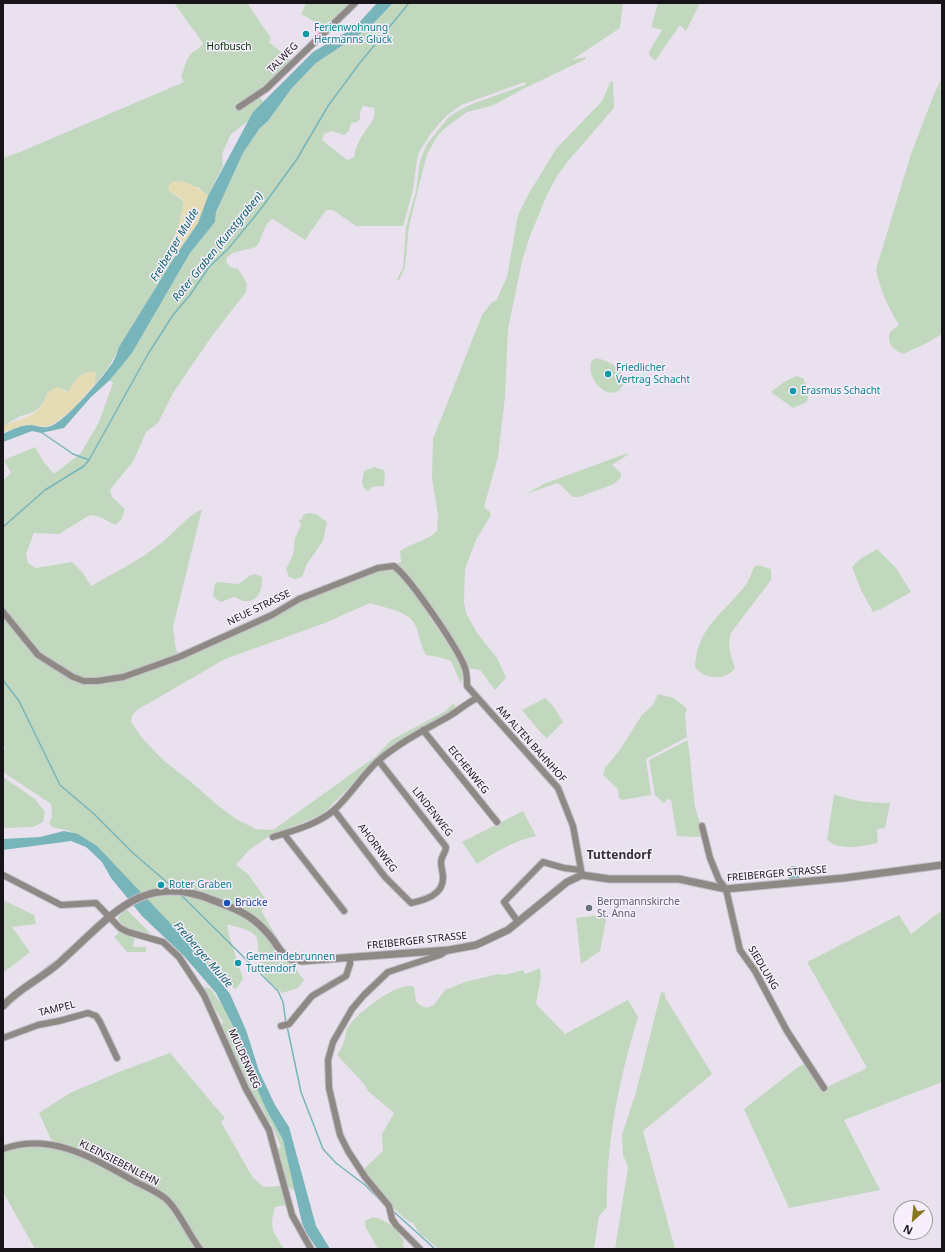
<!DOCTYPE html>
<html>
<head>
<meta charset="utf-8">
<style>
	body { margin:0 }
	#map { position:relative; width:945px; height:1252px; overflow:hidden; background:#e9e2ee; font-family:"Noto Sans",sans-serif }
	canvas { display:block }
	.frame { position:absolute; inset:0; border:4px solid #171519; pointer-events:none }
	.north { position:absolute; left:893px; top:1200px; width:40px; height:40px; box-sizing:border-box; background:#f7effc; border:1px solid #9d98a1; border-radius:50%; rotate:207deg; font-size:11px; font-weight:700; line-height:16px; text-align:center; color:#171519 }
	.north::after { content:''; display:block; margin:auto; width:14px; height:18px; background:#87781d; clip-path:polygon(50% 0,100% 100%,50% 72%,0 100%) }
</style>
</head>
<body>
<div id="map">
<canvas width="945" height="1252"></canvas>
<div class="frame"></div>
<div class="north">N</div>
</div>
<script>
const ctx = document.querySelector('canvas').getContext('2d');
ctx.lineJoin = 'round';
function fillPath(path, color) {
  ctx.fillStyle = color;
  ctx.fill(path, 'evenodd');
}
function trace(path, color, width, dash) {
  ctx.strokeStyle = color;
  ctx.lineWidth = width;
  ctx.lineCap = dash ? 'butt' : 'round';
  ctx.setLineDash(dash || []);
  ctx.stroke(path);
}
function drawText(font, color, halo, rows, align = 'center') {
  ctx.font = font + ' "Noto Sans",sans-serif';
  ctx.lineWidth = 3;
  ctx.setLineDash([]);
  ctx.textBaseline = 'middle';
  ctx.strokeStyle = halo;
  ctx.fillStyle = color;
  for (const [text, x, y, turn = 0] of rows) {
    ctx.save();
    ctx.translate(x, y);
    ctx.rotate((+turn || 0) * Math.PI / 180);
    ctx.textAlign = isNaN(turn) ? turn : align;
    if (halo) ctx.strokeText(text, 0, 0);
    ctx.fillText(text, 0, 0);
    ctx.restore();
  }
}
const green = new Path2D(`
	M174,3H247L271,38L269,42L293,62L258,94L263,102L248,121L231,134L222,154L223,166L208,196L198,187L168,190L182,200L184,204L177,231L170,245L174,258L119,347C113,362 105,373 94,385L95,372C76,373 78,379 68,392L62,389L48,392C36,421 30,408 10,422C5,426 5,432 3,434V158L20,152L184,82L181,77C184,70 186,59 191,54C195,49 201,49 203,43Z
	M306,3H352L324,29L319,24L301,14Z
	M393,3H623L620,28L572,60L585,57L586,59L525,88L494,105L467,112L445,128L438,135L427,154L409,226L405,267L399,280L397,279L403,268L406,227L416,191L420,161L427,144L448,118L456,112L472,104L525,85V82L461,105L446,116L432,132L419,152L417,160L413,190L403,226H356L333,210H326L305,240L273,219C263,223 263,239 256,247L233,253L227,257L226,262L230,267L238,269L247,283L246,292L212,336L173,393L158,423L146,432L134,460L110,490L112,497L125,509L121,520L115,525L100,517L90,515L59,534L34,533L26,554L28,563L36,568L72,562L83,573L91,586C114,573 138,561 160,544C174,533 186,517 202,509L173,627L176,650L184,658L312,597L401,562L400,551C412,543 426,541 437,531L438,515L432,478L433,439L482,315L492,302L496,301L507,277L518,215L528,195L556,149L602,101L611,81L613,82L614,108L568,161L557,176L547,195L530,236L522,261L508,329L505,397L498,457L484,507L490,512L491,515L476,540L465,569L464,602L466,613L477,633L497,658L506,678L495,690L480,670L467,668C461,652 445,623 429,616L464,667L461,684L451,661L438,657L426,655C421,646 420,639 417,629C411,610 386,609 370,603L325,623L225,659L137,710L132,716L131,722L143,739L163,760L190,781L216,804L236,819L256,829L273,830L375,757L391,740L444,712L454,703L456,709L385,751L322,815L271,835L249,850L236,865L248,874L265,898L262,912L294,967L304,980L298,988L282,993C276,987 266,980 263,973C258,964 259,940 256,936C250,929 236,927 227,924L229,935L243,979L236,989L217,976L189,943L155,909L70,831L52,827L49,823L52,817L51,804L3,772V752L5,749L3,742V480L11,473L4,460L35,447L43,461L54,474L81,453L99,422L113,383L110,380L132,353L190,253L215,222L216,212L243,153L260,128L268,121L292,88L316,63L369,28ZM363,106L374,108C377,120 367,127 362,136C358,142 355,150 354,157L347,160L322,140L324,134L332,131L344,135L349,131L351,123L358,122L360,118V112Z
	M658,3H700L686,31L680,25L655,61L650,56L649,52L662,30L651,27Z
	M942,78L940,89H942V334L925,344L903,354C894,350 886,344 890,332L899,325C888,307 880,290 876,269L911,154L934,94Z
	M596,358C609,361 622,367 625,381C615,408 586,383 591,362Z
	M796,376L803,378L809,391L807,402L793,408L771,392L784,382Z
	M625,454H629L612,465L621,473V477L614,484L579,497H573L558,483L526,494L546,483Z
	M374,467L384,470L385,476L384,486L372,487L368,491C359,487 363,478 364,471Z
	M309,513L316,514L327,522L323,541L307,564L302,577L295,579L289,577L286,569L293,555L295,538L301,525L299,520L302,519L303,515Z
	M877,549L896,568L911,592L881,609L873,612L861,590L852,567L860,559Z
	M758,565L771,569V580L731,633C727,646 731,656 735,668C726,681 704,680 695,667C697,627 722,615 744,587C749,582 751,573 754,567Z
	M254,574L262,577C263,588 258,604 243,601C240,600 237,598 234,597L221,602L213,597L215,584L217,582L239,584L249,576Z
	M658,694L674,698L687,709L685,716L687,737L646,759L651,795L622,800L619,798L618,789L603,775L605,768L619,751L642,715L653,705Z
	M545,698L554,707L563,722L547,738L541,733L522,710Z
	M686,741H688L695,807L704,835L698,837L677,836L671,800L668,799L664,803L655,795L649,760Z
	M3,777L35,799L45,812L43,822L33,827L3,828Z
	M834,794C852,801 871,803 890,803L885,828L877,829L878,843C861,846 842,852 827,840Z
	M523,811L536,836C513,841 496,852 477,864L462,842Z
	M3,900L34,915L36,924L12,927L30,952L3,973Z
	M126,909L151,934C140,932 121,930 118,917Z
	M942,910V1082L844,1120L880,1190L789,1208L744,1109L798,1067L806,1063L823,1089L867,1068L807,962L899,915L911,934Z
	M607,914L600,951L581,964L576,918Z
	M119,932L135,936L133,947H146V952H127L114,937Z
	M540,968L541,977L536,1004L565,1034L628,1000L638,1017C619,1080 606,1142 607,1207L599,1216L594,1249H439L419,1233L413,1223C399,1219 372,1182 364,1169L383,1151L382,1134L394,1113L368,1091L365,1085L337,1055C339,1051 342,1048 343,1044C346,1038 345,1032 348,1027C357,1013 399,980 414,987L416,1001L420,1005L426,1008L434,1005L445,990L465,982L498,974L505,975L523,970L525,974Z
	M201,987L210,988L224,1008L234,1028L251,1075L266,1109L283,1140L296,1192L284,1184L276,1150L281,1147L271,1123L267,1124L264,1118L266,1116L260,1104L255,1102L221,1027L223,1022Z
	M661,992L665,993V997L712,1074L643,1131L675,1249H615L628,1167L623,1155L622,1135L636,1092Z
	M170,1053L225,1118L221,1122L253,1178L264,1187L281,1186L287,1205L275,1207C269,1229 273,1231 284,1249H35L3,1192V1152L17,1147L55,1148L39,1113L70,1093L119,1072Z
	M373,1217C384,1219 398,1228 403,1240C404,1242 403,1246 404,1249H378L366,1228L365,1221Z`);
const sand = new Path2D(`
	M174,181C187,181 198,187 208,196L198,223L174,258L170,245L177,231L184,204L182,199L168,190L169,185Z
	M89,372H95L96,375L94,385L72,410L55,423L47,427L24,425L5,432L3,430L4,426C15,420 31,418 39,409C47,400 45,389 59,387L64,391L68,392C76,381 74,377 89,372Z`);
const water = new Path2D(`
	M377,3H393L369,28L316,63L292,88L268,121L260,128L243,153L216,212L215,222L190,253L132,353L110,380L91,397L64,428L41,433L32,431L3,442V434C13,429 21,425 32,425C37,426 43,428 48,427C64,424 104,376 113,362C116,357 117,352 119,347L174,258L198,223L208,196L253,112L313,52L355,27Z
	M64,831L78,834L97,846L189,943L230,994L246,1030L259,1071L275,1105L289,1127L316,1226L330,1249H317L306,1232L302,1223L283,1140L266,1109L251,1075L234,1028L216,993L183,955L142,916L111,878L102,862L86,847L71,841L3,850V839L40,837Z
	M787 873a7 7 0 1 1 14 0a7 7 0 1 1-14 0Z`);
const stream = new Path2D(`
	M41,432L73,454L89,460
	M3,527L45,490L84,466L89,460L148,354L173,315L190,295L209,267L228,249L260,210L297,159L328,106L359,64L409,3
	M3,680L19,701L60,785L94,814L133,853L169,884
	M182,896L278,991L283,1002L286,1023
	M59,959L64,953
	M3,1001L54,962
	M287,1026L301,1092L323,1149L336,1163L365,1185L385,1205
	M393,1211L435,1249`);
const minor = new Path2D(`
	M239,107L266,89L355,3
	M3,612L38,655L73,677L84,681H97L123,677L179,657L272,615L299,599L378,568L394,566C410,578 458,648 465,668C467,673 467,680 467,686L558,788L573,826L582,875
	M423,730L497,822
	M334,810L385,877L411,903C425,900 443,895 443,878C443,872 441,867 441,862C441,856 446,853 446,847L379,761
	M702,826L710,858L719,880L726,889L740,950L755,971L787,1031L824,1088
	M284,834L344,911
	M273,837C292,831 319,824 334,810C351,795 362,775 379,760C399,743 421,732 444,719C456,713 465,704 477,698
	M3,875L61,905L96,903L120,928L128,932L163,942L179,957L204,995L246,1089L269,1130L292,1215L311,1249
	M518,922L504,902L543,862L564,868L581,870
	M281,1026L289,1024L312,996L346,976L350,964V957
	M3,1038L38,1025L59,1021L88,1013L96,1016L100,1022L117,1058
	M3,1149C51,1132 93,1158 134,1181C145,1187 162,1193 170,1203C182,1217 189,1235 200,1249
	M420,1249L396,1225L392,1219L389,1206L365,1177L348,1151L340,1135L329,1088L328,1060L333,1042L352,1009L364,995L388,972L440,955L448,950`);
const tertiary = new Path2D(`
	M3,1006C19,988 41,979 59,963C109,919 141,869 215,901C225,905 238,909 248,916C256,921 264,929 270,936C277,944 281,955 290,959C294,960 299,960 302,961L449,950L476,945L508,930L567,882L582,875L609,879H679L726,889L844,878L942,865`);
const markers = [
	[306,34,4,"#0f9aa8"],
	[608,374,4,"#0f9aa8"],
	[793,391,4,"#0f9aa8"],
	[161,885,4,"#0f9aa8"],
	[227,903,4,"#1a4fb4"],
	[589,908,4,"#6b7280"],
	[238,963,4,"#0f9aa8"]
];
const cultureNames = [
	["Ferienwohnung",314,28],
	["Hermanns Glück",314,40],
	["Friedlicher",616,368],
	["Vertrag Schacht",616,380],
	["Erasmus Schacht",801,391],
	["Roter Graben",169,885],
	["Gemeindebrunnen",246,957],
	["Tuttendorf",246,969]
];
const parkNames = [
	["Hofbusch",229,47]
];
const streetNames = [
	["TALWEG",283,58,-45],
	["NEUE STRASSE",259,608,-26],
	["AM ALTEN BAHNHOF",531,744,48],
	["EICHENWEG",468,770,51],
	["LINDENWEG",432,812,52],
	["AHORNWEG",377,848,53],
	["FREIBERGER STRASSE",777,874,-5],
	["FREIBERGER STRASSE",417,941,-6],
	["SIEDLUNG",763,968,59],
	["TAMPEL",57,1009,-14],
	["MULDENWEG",244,1059,66],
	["KLEINSIEBENLEHN",119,1163,27]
];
const worshipNames = [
	["Bergmannskirche",597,902],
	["St. Anna",597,914]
];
const transitNames = [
	["Brücke",235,903]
];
const waterNames = [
	["Freiberger Mulde",175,245,-59],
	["Roter Graben (Kunstgraben)",218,247,-51],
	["Freiberger Mulde",203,955,49]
];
const quarterNames = [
	["Tuttendorf",619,856]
];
fillPath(green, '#c1d8bf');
fillPath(sand, '#e5dcb6');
fillPath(water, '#77b5ba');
trace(stream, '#77b5ba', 1.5);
trace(minor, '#c3bdc8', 8);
trace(tertiary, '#c3bdc8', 9);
trace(minor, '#8f8986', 6);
trace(tertiary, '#8f8986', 7);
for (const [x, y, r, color] of markers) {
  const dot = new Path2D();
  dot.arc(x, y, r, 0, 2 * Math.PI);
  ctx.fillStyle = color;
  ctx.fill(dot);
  trace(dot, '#f7effc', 1.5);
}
drawText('10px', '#0d838f', '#f7effc', cultureNames, 'left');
drawText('10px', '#023402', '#f7effc', parkNames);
drawText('10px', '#171519', '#f7effc', streetNames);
drawText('10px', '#5b616d', '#f7effc', worshipNames, 'left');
drawText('10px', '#164399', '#f7effc', transitNames, 'left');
drawText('italic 11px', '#0c6369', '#f7effc', waterNames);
drawText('bold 12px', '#363039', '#f7effc', quarterNames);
</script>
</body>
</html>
